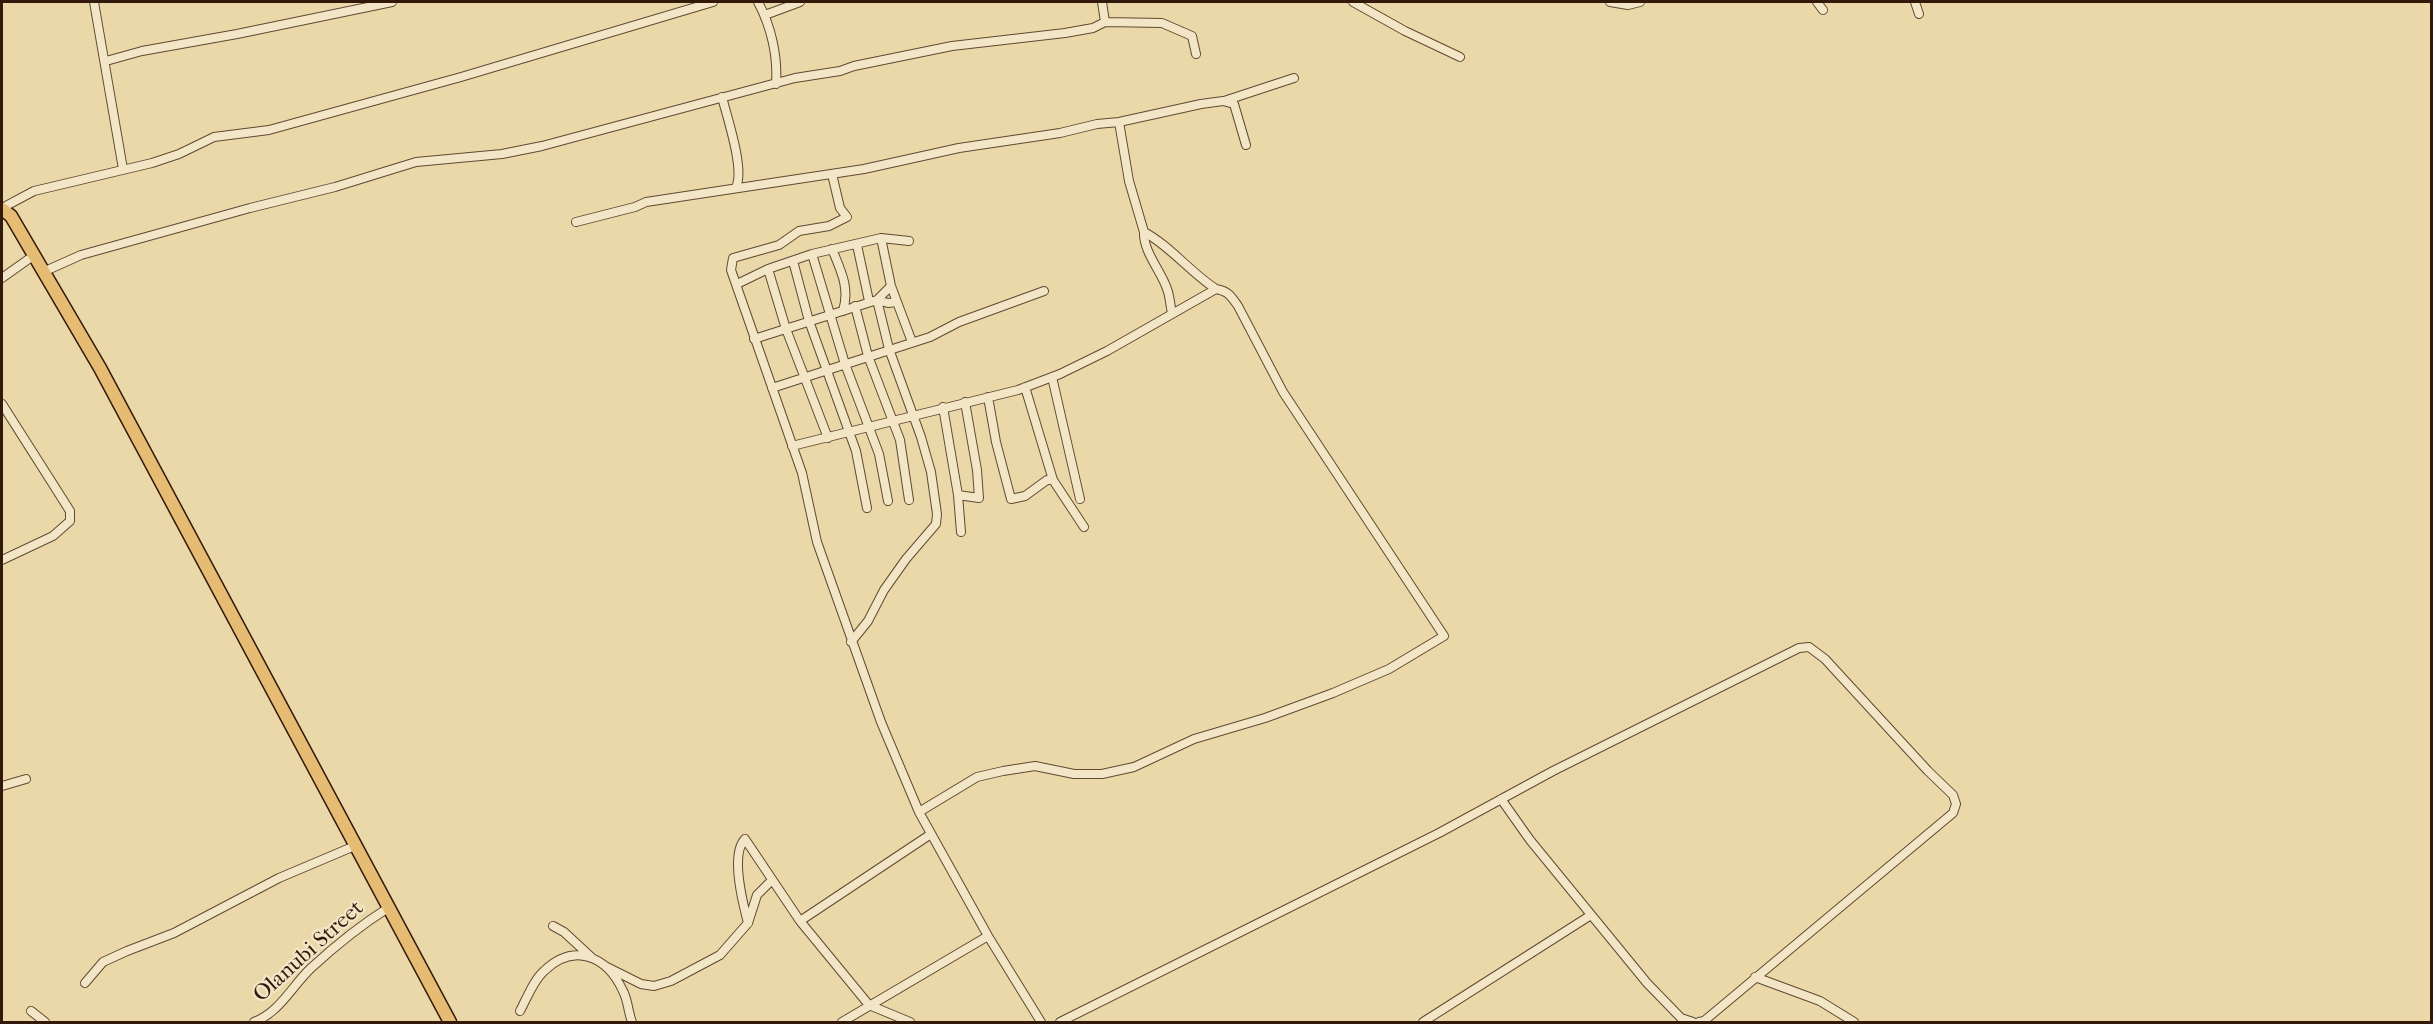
<!DOCTYPE html>
<html>
<head>
<meta charset="utf-8">
<style>
	body { margin:0 }
	#map { position:relative; width:2433px; height:1024px; overflow:hidden; background:#ebd8a9; font-family:"IM FELL French Canon",serif }
	canvas { display:block }
	.frame { position:absolute; inset:0; border:3px solid #32190a; pointer-events:none }
</style>
</head>
<body>
<div id="map">
<canvas width="2433" height="1024"></canvas>
<div class="frame"></div>
</div>
<script>
const ctx = document.querySelector('canvas').getContext('2d');
ctx.lineJoin = 'round';
function trace(path, color, width, dash) {
  ctx.strokeStyle = color;
  ctx.lineWidth = width;
  ctx.lineCap = dash ? 'butt' : 'round';
  ctx.setLineDash(dash || []);
  ctx.stroke(path);
}
function drawText(font, color, halo, rows, align = 'center') {
  ctx.font = font + ' "IM FELL French Canon",serif';
  ctx.lineWidth = 4.5;
  ctx.setLineDash([]);
  ctx.textBaseline = 'middle';
  ctx.strokeStyle = halo;
  ctx.fillStyle = color;
  for (const [text, x, y, turn = 0] of rows) {
    ctx.save();
    ctx.translate(x, y);
    ctx.rotate((+turn || 0) * Math.PI / 180);
    ctx.textAlign = isNaN(turn) ? turn : align;
    if (halo) ctx.strokeText(text, 0, 0);
    ctx.fillText(text, 0, 0);
    ctx.restore();
  }
}
const minor = new Path2D(`
	M94,2L123,169
	M758,2C771,26 778,56 776,84
	M1102,2L1105,22
	M1353,2L1405,31L1460,57
	M1610,2L1628,5L1640,2
	M1817,2L1823,10
	M1915,2L1919,14
	M765,15L800,2
	M106,61L142,51L237,34L392,2
	M722,97C727,117 745,170 736,187
	M1224,101L1294,78
	M1119,122L1129,181L1144,232C1143,252 1162,272 1167,289C1170,296 1170,305 1172,313
	M832,174L840,208L847,217L829,226L799,231L779,245L733,258L731,270L802,473L817,542L881,722L919,812L988,936L1041,1022
	M2,208L34,191L152,163L179,154L214,137L269,130L461,77L713,2
	M576,222L635,207L646,202L864,169L959,148L1060,133L1097,124L1119,122L1201,104L1223,101L1234,104L1246,145
	M1144,232C1169,245 1191,273 1216,289
	M881,238L891,286L912,342
	M857,245L869,301
	M832,249C841,271 850,288 843,311
	M812,254L845,364L879,454L888,501
	M793,261L809,321L856,451L867,508
	M768,269L786,329L828,438
	M43,272L81,255L250,208L335,187L416,162L502,154L542,146L795,78L840,71L854,66L952,46L1065,33L1093,28L1105,22L1162,23L1192,36L1196,54
	M2,278L33,256
	M737,284L768,269L812,254L881,238L909,241
	M877,300L888,303L896,302
	M855,306L868,356L900,440L909,500
	M754,339L877,300L891,286
	M1052,377L1080,499
	M1025,387L1053,480L1084,527
	M772,388L930,337L959,322L1044,291
	M988,397L996,442L1011,499L1025,496L1047,480H1053
	M2,404L70,511V521L53,536L2,560
	M943,407L958,495L961,532
	M792,446L1018,390L1060,374L1107,351L1216,289C1228,291 1231,296 1238,306L1283,392L1444,636L1389,669L1333,693L1265,718L1194,739L1134,767L1102,774H1074L1035,766L1003,771L977,777L919,812
	M958,495L979,498L977,470L965,402
	M851,642L868,621L884,590L906,559L936,524L937,514L931,472L921,437L889,349L877,300
	M2,786L26,779
	M1501,799L1530,840L1647,983L1681,1018L1693,1022
	M800,921L931,834
	M748,923C743,904 730,854 745,839L800,921L869,1005L910,1022
	M553,926L564,932L591,957
	M605,966L641,984L654,986L671,981L720,955L748,923L757,895L772,880
	M1755,977L1820,1001L1854,1022
	M85,983L103,962L127,951L174,933L279,878L357,845
	M31,1011L45,1022
	M520,1011C527,998 533,981 544,971C574,942 607,956 623,991C628,1000 628,1012 632,1022
	M254,1022C280,1012 292,986 311,968C335,946 361,925 388,908
	M842,1022L988,936
	M1060,1022L1439,833L1553,771L1799,648L1809,647L1825,659L1928,771L1953,795L1956,804L1953,813L1704,1021L1699,1022
	M1423,1022L1591,915`);
const primary = new Path2D(`
	M2,209L11,216L100,368L450,1022`);
const streetNames = [
	["Olanubi Street",309,952,-42]
];
trace(minor, '#604932', 10);
trace(primary, '#32190a', 15);
trace(minor, '#f2e6c7', 8);
trace(primary, '#e6bc74', 12);
drawText('22px', '#32190a', '#f2e6c7', streetNames);
</script>
</body>
</html>
